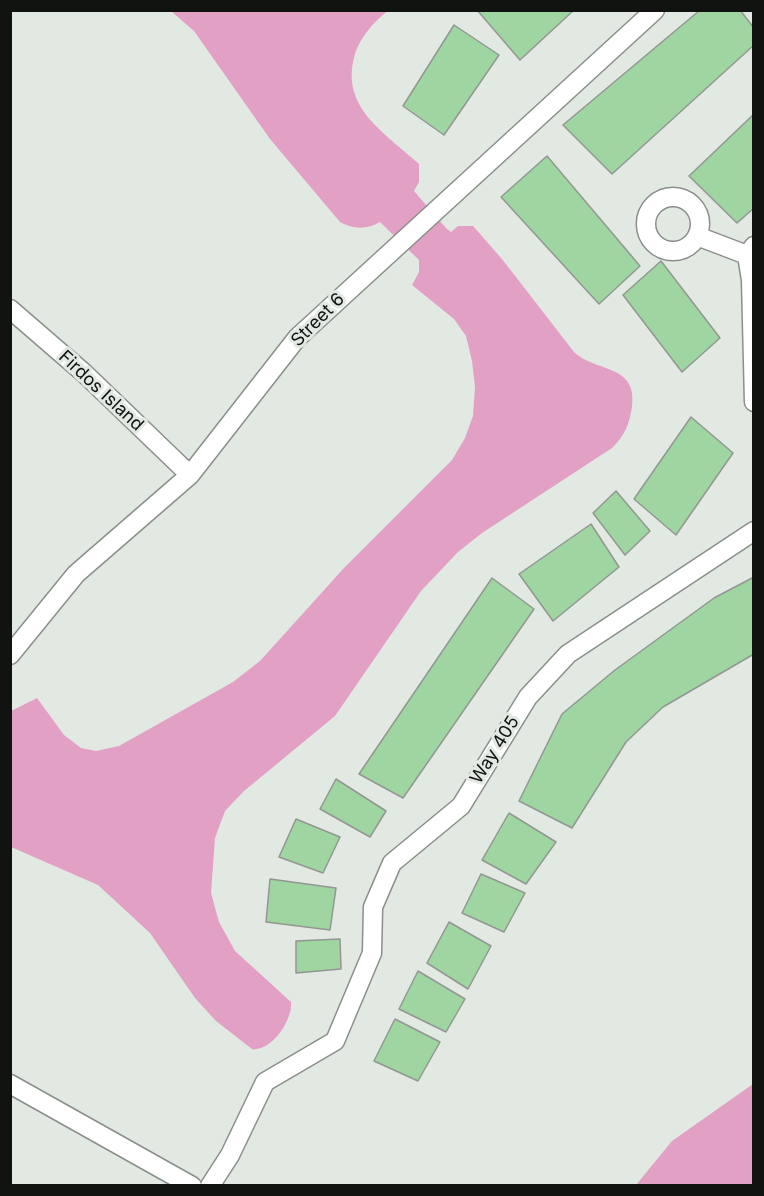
<!DOCTYPE html>
<html>
<head>
<meta charset="utf-8">
<style>
	body { margin:0 }
	#map { position:relative; width:764px; height:1196px; overflow:hidden; background:#e2e8e2; font-family:Inter,sans-serif }
	canvas { display:block }
	.frame { position:absolute; inset:0; border:12px solid #111311; pointer-events:none }
</style>
</head>
<body>
<div id="map">
<canvas width="764" height="1196"></canvas>
<div class="frame"></div>
</div>
<script>
const ctx = document.querySelector('canvas').getContext('2d');
ctx.lineJoin = 'round';
function fillPath(path, color) {
  ctx.fillStyle = color;
  ctx.fill(path, 'evenodd');
}
function trace(path, color, width, dash) {
  ctx.strokeStyle = color;
  ctx.lineWidth = width;
  ctx.lineCap = dash ? 'butt' : 'round';
  ctx.setLineDash(dash || []);
  ctx.stroke(path);
}
function drawText(font, color, halo, rows, align = 'center') {
  ctx.font = font + ' Inter,sans-serif';
  ctx.lineWidth = 6;
  ctx.setLineDash([]);
  ctx.textBaseline = 'middle';
  ctx.strokeStyle = halo;
  ctx.fillStyle = color;
  for (const [text, x, y, turn = 0] of rows) {
    ctx.save();
    ctx.translate(x, y);
    ctx.rotate((+turn || 0) * Math.PI / 180);
    ctx.textAlign = isNaN(turn) ? turn : align;
    if (halo) ctx.strokeText(text, 0, 0);
    ctx.fillText(text, 0, 0);
    ctx.restore();
  }
}
const water = new Path2D(`
	M171,11H388C375,20 360,38 355,54C339,107 384,132 419,164V182L414,191L446,228L451,232L458,226H473L502,259L574,352C597,373 638,364 632,407C629,425 625,435 612,448L482,533L458,552L421,591L335,716L244,791L225,811L215,838L211,893L219,922L235,951L291,1002C293,1019 272,1052 252,1049L216,1021L195,998L150,933L98,885L11,847V711L37,698L64,735L81,748L96,751L119,746L233,682L260,661L344,568L452,460L465,438L473,416L475,387L472,361L466,336L454,319L412,285L419,272V260L380,222C367,230 353,229 340,222L270,139L194,31Z
	M753,1084V1185H636L672,1141Z`);
const building = new Path2D(`
	M477,10H574L520,60Z
	M700,10H740L754,28V45L612,174L563,125Z
	M454,25L499,55L444,135L403,106Z
	M754,114V208L737,223L689,176Z
	M547,156L640,266L599,304L501,197Z
	M661,261L720,338L682,372L623,295Z
	M691,417L733,453L676,535L634,499Z
	M616,491L650,531L625,555L593,513Z
	M591,524L619,567L553,621L519,574Z
	M754,577V654L663,707L626,742L572,828L519,801L562,714L615,670L714,598Z
	M492,578L534,609L403,798L359,774Z
	M336,779L386,811L370,837L320,809Z
	M509,813L556,842L526,884L482,860Z
	M296,819L340,837L323,873L279,857Z
	M481,874L525,893L504,932L462,913Z
	M270,879L336,888L330,930L266,922Z
	M449,922L491,946L468,989L427,963Z
	M340,939L341,969L296,973V941Z
	M418,971L465,999L446,1032L399,1009Z
	M395,1019L440,1042L418,1081L374,1061Z`);
const minor = new Path2D(`
	M646 224a27 27 0 1 1 54 0a27 27 0 1 1-54 0Z
	M697,236L747,255
	M754,246L747,255L751,280L754,402
	M10,309L84,373L190,475
	M10,655L76,574L190,475L297,338L655,10
	M10,1084L192,1186
	M210,1186L230,1155L265,1082L335,1041L372,953L373,907L392,863L461,806L528,697L568,654L754,531`);
const streetNames = [
	["Street 6",318,320,-45],
	["Firdos Island",101,391,43],
	["Way 405",495,750,-58]
];
fillPath(water, '#e2a0c5');
fillPath(building, '#9ed5a1');
trace(building, '#929792', 1.5);
trace(minor, '#8a8f8a', 21);
trace(minor, '#fff', 18);
drawText('18px', '#111311', '#e2e8e2', streetNames);
</script>
</body>
</html>
